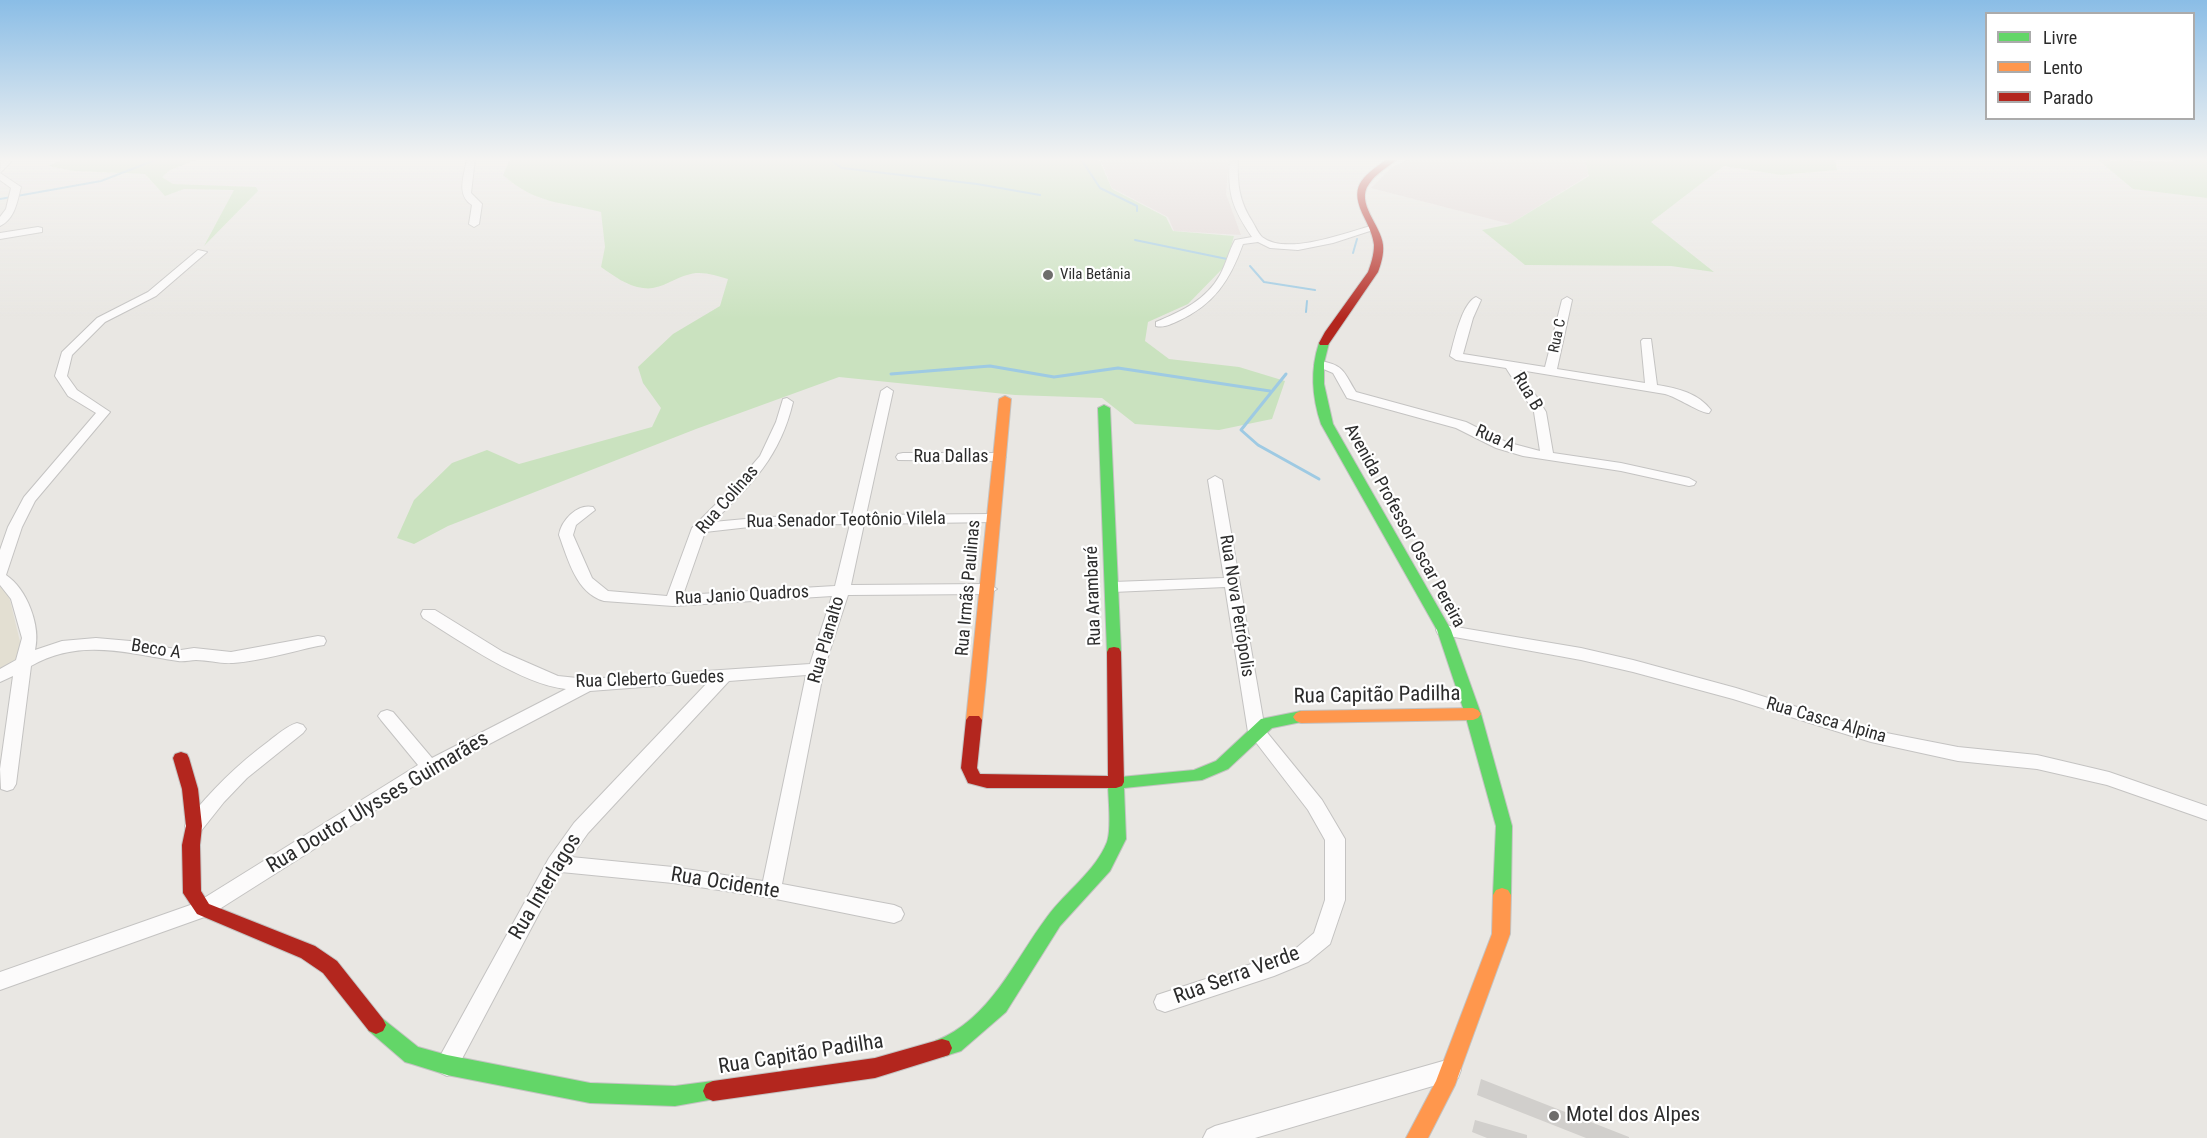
<!DOCTYPE html>
<html>
<head>
<meta charset="utf-8">
<style>
	body { margin:0 }
	#map { position:relative; width:2207px; height:1138px; overflow:hidden; background:#e9e7e3; font-family:"Roboto Condensed",sans-serif }
	canvas { display:block }
	.legend { position:absolute; left:1985px; top:12px; width:210px; height:108px; box-sizing:border-box; background:#fff; border:2px solid #ababab; margin:0; padding:8px 10px; list-style:none; font-size:18px; color:#2c2c2c }
	.legend li { display:flex; align-items:center; gap:12px; height:30px }
	.legend b { width:30px; border:2px solid #ababab }
</style>
</head>
<body>
<div id="map">
<canvas width="2207" height="1138"></canvas>
<ul class="legend">
<li><b style="height:8px;background:#63d668"></b>Livre</li>
<li><b style="height:8px;background:#ff974d"></b>Lento</li>
<li><b style="height:8px;background:#b3261e"></b>Parado</li>
</ul>
</div>
<script>
const ctx = document.querySelector('canvas').getContext('2d');
ctx.lineJoin = 'round';
function fillPath(path, color) {
  ctx.fillStyle = color;
  ctx.fill(path, 'evenodd');
}
function trace(path, color, width, dash) {
  ctx.strokeStyle = color;
  ctx.lineWidth = width;
  ctx.lineCap = dash ? 'butt' : 'round';
  ctx.setLineDash(dash || []);
  ctx.stroke(path);
}
function drawText(font, color, halo, rows, align = 'center') {
  ctx.font = font + ' "Roboto Condensed",sans-serif';
  ctx.lineWidth = 4.5;
  ctx.setLineDash([]);
  ctx.textBaseline = 'middle';
  ctx.strokeStyle = halo;
  ctx.fillStyle = color;
  for (const [text, x, y, turn = 0] of rows) {
    ctx.save();
    ctx.translate(x, y);
    ctx.rotate((+turn || 0) * Math.PI / 180);
    ctx.textAlign = isNaN(turn) ? turn : align;
    if (halo) ctx.strokeText(text, 0, 0);
    ctx.fillText(text, 0, 0);
    ctx.restore();
  }
}
const education = new Path2D(`
	M0,586L9,596L23,654L0,674Z`);
const medical = new Path2D(`
	M1100,159H1229L1226,194L1241,235L1174,231L1168,217L1112,188Z
	M1409,159H1585L1589,175L1510,224L1371,188L1392,167Z`);
const green = new Path2D(`
	M65,159H199L170,170L162,177L173,184L256,187L258,191L204,246L234,190L184,189L165,196L145,174L74,171L48,166Z
	M510,159H1099L1112,189L1166,217L1173,231L1234,236L1226,265L1188,304L1148,322L1145,341L1169,359L1239,367L1285,381L1272,419L1219,430L1135,424L1102,398L1015,395L839,377L696,429L448,526L414,544L397,538L414,500L452,463L487,450L519,464L652,427L661,408L643,383L638,367L673,334L720,306L728,279C715,275 700,270 687,275C673,279 658,291 643,288C627,286 614,276 601,267L605,247L601,212C562,202 535,204 503,175Z
	M1585,159H1835L1837,170L1781,175L1724,166L1651,222L1714,272L1671,266L1525,265L1482,230L1510,224L1589,176Z
	M2173,159H2207V198L2133,189L2098,160L2172,162Z`);
const streamFar1 = new Path2D(`
	M829,159L842,168L977,184L1040,195
	M1081,159L1100,188L1137,206V211
	M0,199L101,181L158,159
	M1135,240L1227,259
	M1353,253L1357,239
	M1250,266L1264,282L1315,290
	M1306,312L1307,301`);
const stream = new Path2D(`
	M891,374L990,366L1054,377L1118,368L1270,391
	M1286,374L1241,430L1258,445L1319,479`);
const building = new Path2D(`
	M1481,1079L1629,1137V1138H1586L1477,1095Z
	M1475,1120L1527,1135V1138H1487L1472,1132Z`);
const street = new Path2D(`
	M1,159H10L11,162L0,173Z
	M467,159H475L471,193L482,204L479,224L474,227L469,224L472,205C456,195 464,176 467,159Z
	M1230,159H1238C1237,183 1239,201 1252,221C1255,226 1258,233 1262,237C1287,256 1344,233 1371,226L1376,229L1333,243L1298,250L1270,248L1258,242L1243,244C1230,280 1214,305 1178,321C1171,324 1164,328 1156,326V322C1182,311 1206,300 1220,275C1226,264 1229,251 1235,240L1252,237C1233,209 1227,194 1230,159Z
	M0,173L21,187C17,202 15,219 0,226V217L6,209L11,188L0,180Z
	M38,227L42,228V232L0,239V233Z
	M198,250L207,252L156,296L105,322L72,355L67,376L77,390L110,412L35,501L22,527L6,575C27,589 41,626 35,650L62,641L96,638L130,641L181,650L194,648L231,652L318,636L324,637L326,641L324,645L318,646C290,652 261,661 233,663C221,664 208,660 196,660C190,660 184,662 178,661C126,653 80,638 31,666L16,784L13,789L7,791L1,789L0,769L13,676L0,682V669L16,660L22,638L11,599L0,585V550L8,527L24,497L96,413L68,396L55,376L62,352L97,318L148,292Z
	M1476,297L1481,300L1473,318L1463,354L1545,367L1562,300L1567,297L1572,300L1557,369L1645,383L1641,341L1643,339H1651L1657,385C1677,388 1698,393 1711,410L1709,413C1702,414 1677,397 1665,394L1520,370L1546,412L1553,453L1621,463L1689,478L1696,482L1694,485L1689,486L1621,471L1523,456L1496,448L1456,428L1347,398L1333,373L1314,365L1320,361C1345,365 1344,373 1356,392L1466,422L1506,442L1540,451L1534,412L1506,368L1456,360L1450,356C1454,341 1462,303 1476,297Z
	M887,387L893,391L866,515L993,514L1000,518L993,522L864,524L851,585L989,584L997,589L989,594L848,595L824,669L782,884L894,905L901,908L904,914L901,920L894,923L771,898L673,883L561,872L455,1072L447,1076L439,1072L436,1065L439,1058L549,858L574,823L708,682L590,691L436,772L210,915L0,990V972L196,903L418,765L381,720L378,716L381,712L387,710L393,712L432,758L566,689C523,685 460,641 423,618L421,614L423,610H435L503,652L558,676L587,679L810,664L832,596L673,606L604,601C576,593 568,559 559,535C561,521 577,503 593,507L595,510L576,525L573,535L592,578L608,591L667,596L692,528L735,485L760,456L776,422L783,399L787,398L793,402C780,457 752,484 713,522L767,517L852,516L881,391ZM850,524L835,586L683,595L705,532L767,525ZM806,675L763,881L673,867L571,857L588,833L729,681Z
	M903,453H999L1006,457L999,461L898,460L896,457L898,454Z
	M1215,476L1222,480L1265,730L1322,800L1345,839V900L1330,944L1308,962L1274,976L1165,1012L1157,1009L1154,1002L1157,995L1294,950L1314,933L1325,900V840L1308,810L1248,732L1225,587L1113,592L1105,587L1113,582L1224,578L1208,480Z
	M1444,625L1581,648L1633,660L1736,688L1871,730L1958,747L2037,755L2109,772L2207,806V820L2107,785L2037,769L1958,761L1871,742L1733,699L1633,672L1581,660L1438,634L1436,630L1438,626Z
	M297,723L303,725L306,729L303,733L247,778L224,802L201,831L194,833L187,831L185,826L187,821C211,790 238,764 269,741C278,734 287,726 297,723Z
	M1450,1059L1458,1062L1461,1070L1458,1078L1450,1081L1255,1138H1203L1207,1130L1215,1126Z`);
const fast = new Path2D(`
	M1324,340L1329,343L1324,363V384L1333,424L1451,630L1481,714L1512,826L1511,895L1508,900L1502,902L1496,900L1493,895L1496,826L1465,714L1437,630L1321,424C1312,397 1310,370 1319,343Z
	M1104,405L1110,408L1121,652L1119,656H1109L1107,652L1098,408Z
	M1301,711L1306,713L1309,717L1306,721L1272,728L1228,769L1202,780L1124,788L1126,839L1110,871L1060,926L1006,1012L961,1051L942,1057L935,1055L932,1048L935,1041C990,1020 1014,961 1047,917C1066,891 1095,872 1107,842C1112,829 1108,797 1108,782L1110,778L1194,770L1216,761L1261,719Z
	M376,1016L383,1019L418,1047L447,1055L590,1083L675,1086L713,1081L720,1084L723,1091L720,1098L675,1106L590,1103L447,1075L412,1064L405,1062L369,1031L366,1025L369,1019Z`);
const slow = new Path2D(`
	M1005,396L1011,399L986,680L982,720L979,724H969L966,720L999,399Z
	M1473,708L1478,710L1481,714L1478,718L1473,720L1301,723L1296,721L1293,717L1296,713L1301,711Z
	M1502,888L1508,890L1511,895L1510,934L1455,1085L1428,1138H1406L1436,1081L1492,934L1493,895L1496,890Z`);
const jam = new Path2D(`
	M1387,159H1397C1387,168 1376,173 1369,184C1355,203 1381,225 1383,245C1384,254 1381,264 1378,272L1328,345H1320L1319,343L1325,332L1368,272C1371,264 1374,255 1374,245C1373,236 1369,227 1365,219C1348,186 1361,178 1387,159Z
	M1114,647L1119,648L1121,652L1124,782L1122,786L1116,788H987L968,783L961,768L966,720L969,716H979L982,720L977,768L980,774L1108,776L1107,652L1109,648Z
	M181,752L187,754L189,758L198,789L202,826L200,845L201,891L209,904L315,946L337,961L383,1019L386,1025L383,1031L376,1034L369,1031L323,973L301,958L197,914L183,893L182,845L186,826L182,789L173,758L175,754Z
	M942,1039L949,1041L952,1048L949,1055L875,1078L713,1101L706,1098L703,1091L706,1084L713,1081L875,1058Z`);
const markers = [
	[1048,275,6,"#6e6d6c"],
	[1554,1116,6,"#6e6d6c"]
];
const farPoinames = [
	["Vila Betânia",1060,275]
];
const farStreetnames = [
	["Rua C",1558,336,-78]
];
const streetNames = [
	["Rua B",1527,392,59],
	["Rua A",1495,439,23],
	["Rua Dallas",951,457],
	["Rua Colinas",728,500,-49],
	["Rua Senador Teotônio Vilela",846,521,-1],
	["Avenida Professor Oscar Pereira",1404,526,61],
	["Rua Irmãs Paulinas",969,588,-85],
	["Rua Janio Quadros",742,596,-3],
	["Rua Arambaré",1094,596,-92],
	["Rua Nova Petrópolis",1236,606,81],
	["Rua Planalto",827,640,-74],
	["Beco A",156,650,9],
	["Rua Cleberto Guedes",650,680,-2],
	["Rua Casca Alpina",1826,721,16]
];
const nearStreetnames = [
	["Rua Capitão Padilha",1377,696,-1],
	["Rua Doutor Ulysses Guimarães",378,803,-31],
	["Rua Ocidente",725,884,9],
	["Rua Interlagos",546,887,-59],
	["Rua Serra Verde",1237,976,-20],
	["Rua Capitão Padilha",801,1055,-9]
];
const nearPoinames = [
	["Motel dos Alpes",1566,1116]
];
fillPath(education, '#e3dfd2');
fillPath(medical, '#e2d8d6');
fillPath(green, '#cae2bf');
trace(streamFar1, '#9ecae3', 2);
trace(stream, '#9ecae3', 3);
fillPath(building, '#d1cfcc');
trace(street, '#c4c3c2', 2);
trace(fast, '#c4c3c2', 2);
trace(slow, '#c4c3c2', 2);
trace(jam, '#c4c3c2', 2);
fillPath(street, '#fcfbfb');
fillPath(fast, '#63d668');
fillPath(slow, '#ff974d');
fillPath(jam, '#b3261e');
const sky = ctx.createLinearGradient(0, 0, 0, 319);
sky.addColorStop(0, '#8abde6');
sky.addColorStop(0.5, '#f5f4f2');
sky.addColorStop(1, '#f5f4f200');
ctx.fillStyle = sky;
ctx.fillRect(0, 0, 2207, 319);
for (const [x, y, r, color] of markers) {
  const dot = new Path2D();
  dot.arc(x, y, r, 0, 2 * Math.PI);
  ctx.fillStyle = color;
  ctx.fill(dot);
  trace(dot, '#fff', 2);
}
drawText('15px', '#2c2c2c', '#fff', farPoinames, 'left');
drawText('15px', '#2c2c2c', '#fff', farStreetnames);
drawText('18px', '#2c2c2c', '#fff', streetNames);
drawText('21px', '#2c2c2c', '#fff', nearStreetnames);
drawText('21px', '#2c2c2c', '#fff', nearPoinames, 'left');
</script>
</body>
</html>
